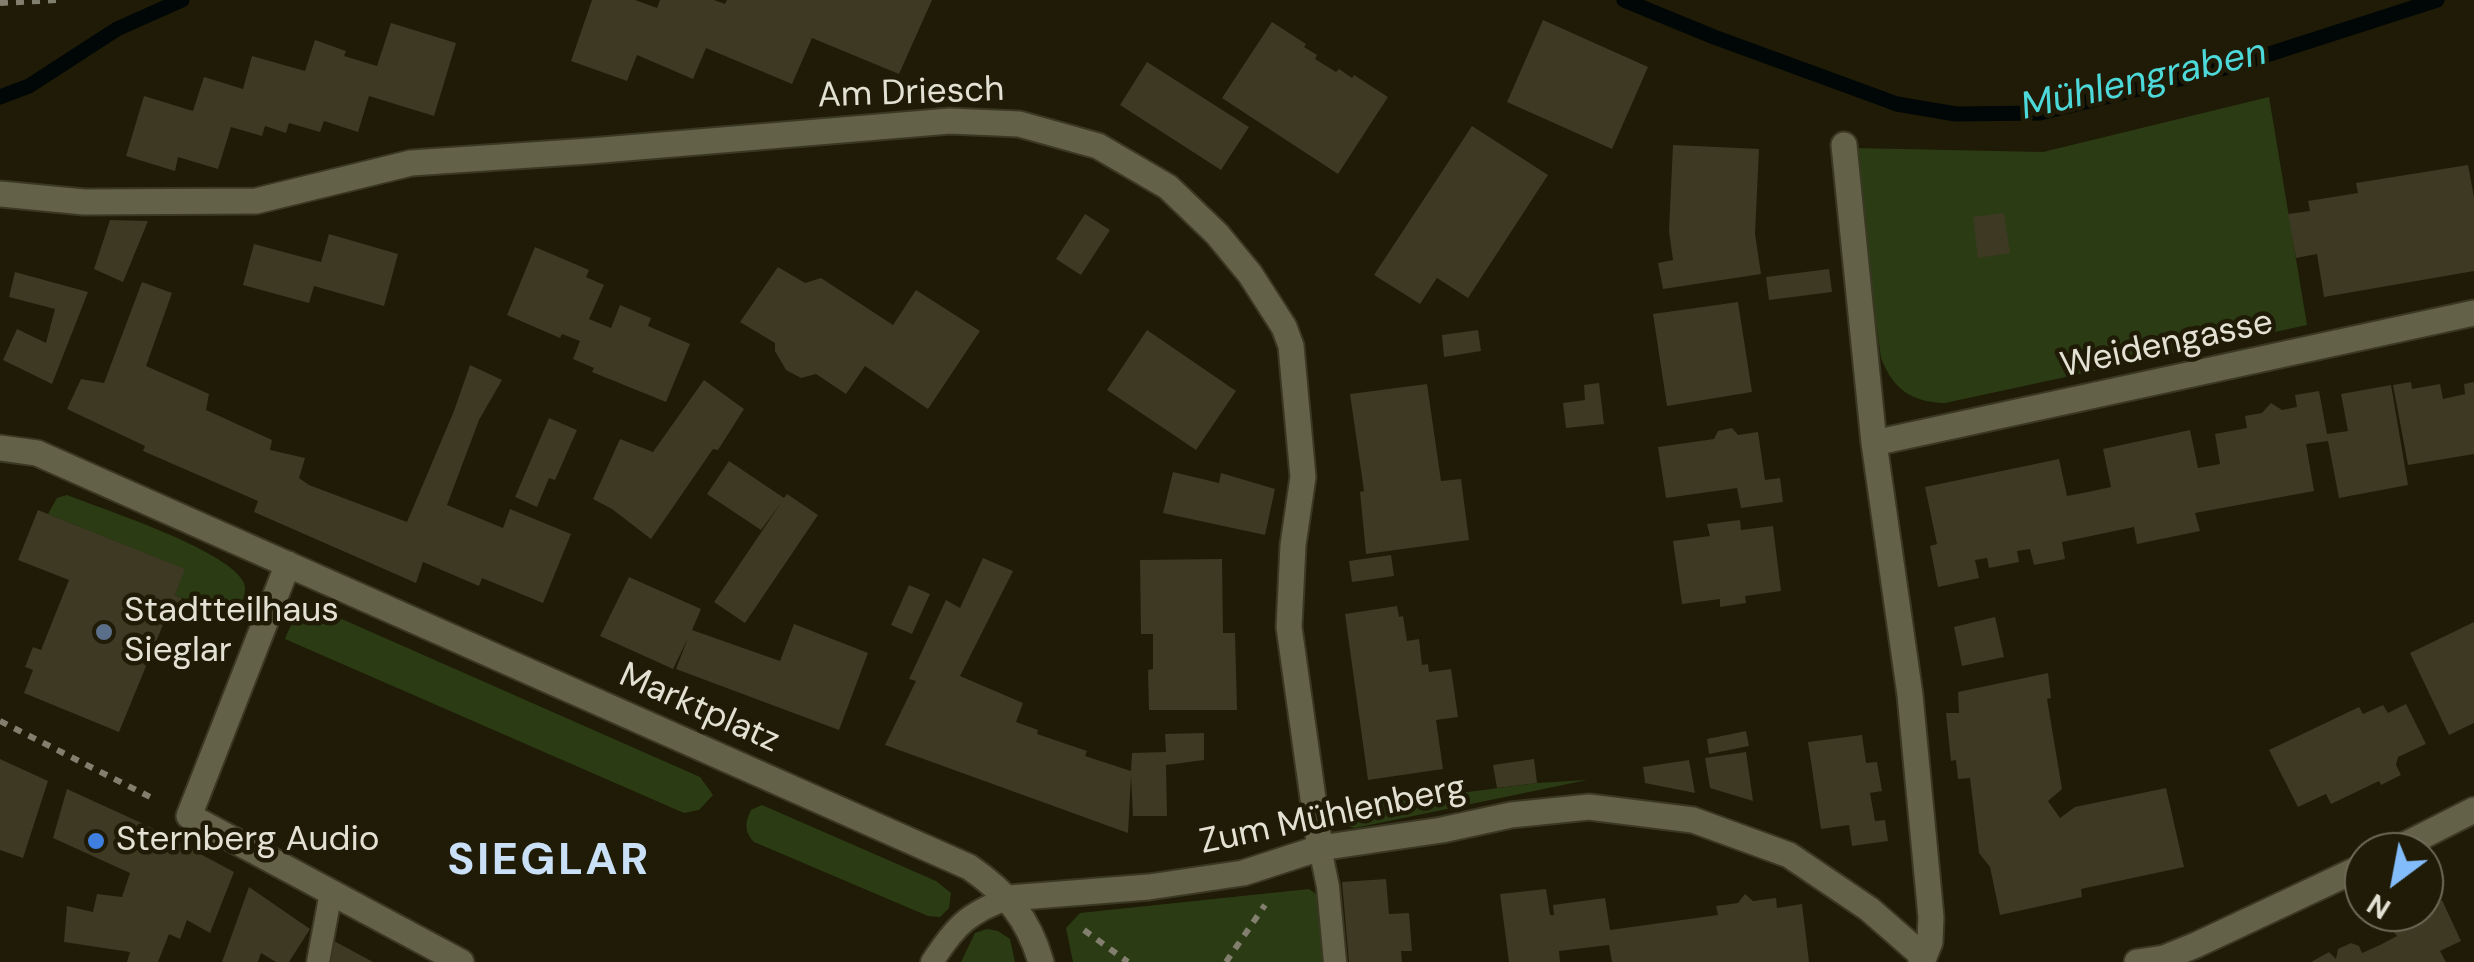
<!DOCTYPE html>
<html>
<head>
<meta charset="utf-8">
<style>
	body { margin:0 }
	#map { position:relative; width:2474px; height:962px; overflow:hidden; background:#1f1b06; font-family:"DM Sans",sans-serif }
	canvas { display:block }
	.north { position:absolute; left:2344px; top:832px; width:100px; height:100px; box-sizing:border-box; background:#1f1b06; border:2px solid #6d6a58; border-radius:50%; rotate:212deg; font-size:28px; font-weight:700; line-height:40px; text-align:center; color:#e3e1d3 }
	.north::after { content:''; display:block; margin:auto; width:35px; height:45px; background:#83bcfb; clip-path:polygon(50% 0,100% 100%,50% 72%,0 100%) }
</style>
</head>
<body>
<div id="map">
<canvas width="2474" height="962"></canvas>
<div class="north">N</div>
</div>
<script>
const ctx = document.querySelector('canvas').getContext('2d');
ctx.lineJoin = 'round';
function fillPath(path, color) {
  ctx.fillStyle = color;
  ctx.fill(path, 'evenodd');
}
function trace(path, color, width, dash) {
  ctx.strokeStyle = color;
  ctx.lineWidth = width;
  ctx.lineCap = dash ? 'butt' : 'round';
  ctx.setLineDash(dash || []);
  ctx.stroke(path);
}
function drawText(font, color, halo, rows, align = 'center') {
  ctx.font = font + ' "DM Sans",sans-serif';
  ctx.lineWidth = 9;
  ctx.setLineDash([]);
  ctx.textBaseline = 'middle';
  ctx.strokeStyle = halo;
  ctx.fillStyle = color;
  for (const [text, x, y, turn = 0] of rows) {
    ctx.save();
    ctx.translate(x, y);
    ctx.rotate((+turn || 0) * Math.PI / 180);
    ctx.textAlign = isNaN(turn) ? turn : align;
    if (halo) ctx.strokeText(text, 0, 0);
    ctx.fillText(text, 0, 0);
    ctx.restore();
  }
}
const green = new Path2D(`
	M2269,97L2307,325L1945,403C1911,402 1893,389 1881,358L1853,148L2043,152Z
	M67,495C105,510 225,549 243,581C249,593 240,607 236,619L175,595L184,569L48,514L57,498Z
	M319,609L700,777L713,795L699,810L684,813L285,639C292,621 298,610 319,609Z
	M1587,780L1355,828L1344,825L1337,809L1537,783Z
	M762,805L936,881L951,893L949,908L940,917L928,916L754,842C744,831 745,823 751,810Z
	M1309,889L1319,896L1325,962H1073L1066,928L1080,913Z
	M987,929L998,931L1010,939L1015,962H961L975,933Z`);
const stream = new Path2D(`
	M1624,0L1714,37L1897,104L1956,114L2040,113L2229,67L2437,0
	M0,97L29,86L117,29L182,0`);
const building = new Path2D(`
	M592,0H635L657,8L660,0H714L725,4L727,0H932L899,74L812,38L792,84L706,48L693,79L637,55L627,81L571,61Z
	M1543,20L1648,67L1612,149L1507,102Z
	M1272,22L1306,44L1304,47L1317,55L1315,59L1336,72L1339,69L1352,78L1354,75L1388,97L1338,174L1222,98Z
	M391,23L456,43L434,116L369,96L358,132L324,121L320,132L289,123L286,133L265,126L262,136L231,127L218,169L178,157L175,171L126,156L144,96L193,111L204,77L243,89L252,56L305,71L315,40L346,51L344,56L377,66Z
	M1147,62L1249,127L1221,170L1120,105Z
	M1472,126L1548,175L1468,298L1437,278L1420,304L1374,275Z
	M1673,145L1759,149L1755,234L1761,274L1663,289L1658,263L1673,260L1669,231Z
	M2468,165L2474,197V271L2324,297L2317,254L2296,258L2288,214L2310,211L2308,201L2358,193L2356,183Z
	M2004,213L2010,253L1978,258L1973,217Z
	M1085,214L1110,230L1081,275L1056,259Z
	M110,220L148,221L123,282L94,269Z
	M329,234L398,254L384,306L314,286L309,303L243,285L254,244L321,262Z
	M535,247L589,270L586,277L604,285L589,319L611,328L620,305L651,318L648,326L690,344L666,402L592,372L594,368L573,359L580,341L562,334L560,338L507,315Z
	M778,267L805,283L821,278L893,325L916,290L980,331L928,409L865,366L846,394L816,374L801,378L786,370L775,351V343L740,322Z
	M1829,269L1832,292L1769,300L1766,277Z
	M15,272L88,292L52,384L3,360L17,329L46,343L55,309L9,297Z
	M142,282L172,293L146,366L209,394L206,410L272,440L270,450L305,458L299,478L309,485L407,522L454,411L470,365L502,380L479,420L447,505L503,528L510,509L571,534L543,603L482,578L479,586L423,562L416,583L254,512L258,501L143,451L145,446L67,409L81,379L104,383Z
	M1738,302L1752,392L1667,406L1653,314Z
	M1147,330L1236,391L1196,450L1107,390Z
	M1478,330L1481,351L1444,357L1442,335Z
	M704,380L744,409L718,450L713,449L651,539L612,509L593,499L620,439L653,452Z
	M2411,382L2412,389L2440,384L2443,399L2465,394L2464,384L2474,382V454L2408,465L2393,385Z
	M1599,383L1604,424L1566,428L1563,403L1585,400L1584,385Z
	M1427,384L1441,481L1461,479L1469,540L1366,554L1360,492L1364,491L1350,394Z
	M2391,385L2408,485L2339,498L2328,441L2306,444L2314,491L2195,513L2200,531L2137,544L2134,527L2062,542L2065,559L2034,565L2030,549L2017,551L2019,562L1989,568L1987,558L1975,560L1979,578L1938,587L1930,546L1937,544L1925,487L2059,459L2067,496L2088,492L2111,487L2103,449L2190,430L2198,468L2220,464L2215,434L2247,428L2245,416L2262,413L2271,403L2282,410L2297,407L2295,395L2319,391L2327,434L2348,431L2341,394Z
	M549,418L577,430L555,480L549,478L537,507L515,497Z
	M1732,428L1738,435L1758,432L1765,480L1780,478L1783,502L1741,508L1737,488L1666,498L1658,447L1714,439L1718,431Z
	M729,461L784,498L787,494L818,515L745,623L714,602L781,503L761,530L707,494Z
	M1173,472L1219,483L1221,473L1275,489L1265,535L1163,513Z
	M38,510L185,569L175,595L182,598L174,618L167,615L119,732L24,693L33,670L25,667L33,647L41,650L69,580L18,560Z
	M1740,520L1741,530L1773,526L1781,591L1745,596L1746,603L1720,607V599L1682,604L1673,541L1710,536L1707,524Z
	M1391,555L1394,576L1352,582L1349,561Z
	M983,558L1013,571L960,676L1023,703L1016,722L1038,730L1037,734L1087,751L1085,756L1131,771L1132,753L1166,752L1165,734L1204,733V760L1166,765L1167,816H1133L1131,776L1128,833L885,745L916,681L909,679L946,600L960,608Z
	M1222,559L1223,633H1235L1237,710H1149L1148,670L1153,669V634H1141L1140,560Z
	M629,577L701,609L692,630L780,661L794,624L868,653L839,730L676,669L688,638L673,669L600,636Z
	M909,585L930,594L912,634L891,625Z
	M1397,606L1399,617L1403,616L1407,641L1419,639L1422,665L1428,664L1429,672L1451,669L1458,717L1436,720L1443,769L1368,780L1345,614Z
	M1995,617L2004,657L1962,666L1954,627Z
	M2474,622V723L2449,735L2410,653Z
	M2048,673L2051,698L2047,699L2062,789L2048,801L2060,818L2075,807L2166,788L2184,867L2081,889L2082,897L2000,915L1990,867L1979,853L1970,778L1958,779L1956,760L1951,761L1946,713H1959L1958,692Z
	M2406,704L2426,744L2398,757L2396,765L2401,775L2381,785L2379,781L2331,804L2326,794L2298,807L2269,750L2359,707L2363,714L2383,705L2388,713Z
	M1746,731L1749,746L1709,754L1707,739Z
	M1862,735L1866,763L1877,762L1882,791L1870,793L1875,821L1885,820L1888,841L1852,846L1849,825L1821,829L1808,742Z
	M1746,752L1753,801L1710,788L1705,758Z
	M0,759L48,781L23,858L0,850Z
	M1534,759L1537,783L1497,788L1493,765Z
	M1689,760L1695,793L1645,783L1643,767Z
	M67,789L148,826L234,872L210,933L187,920L180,939L169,934L158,962H127L130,952L64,942L67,906L93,912L97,894L122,897L130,873L53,838Z
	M1386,879L1389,914L1409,913L1412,951H1401L1402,962H1349L1342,882Z
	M249,887L310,929L289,962H276L261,953L258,962H222Z
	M1546,889L1550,915H1554L1553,905L1605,898L1610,930L1718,915L1716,906L1738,903L1745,894L1753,901L1776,898L1777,908L1802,904L1809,962H1612L1609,945L1559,951L1560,962H1509L1500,894Z
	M2442,900L2461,941L2440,951L2446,962H2311L2329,952L2336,959L2338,949L2351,943L2359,946L2362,953L2380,945L2397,936L2393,931L2396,922L2411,914L2422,918L2418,912H2424Z
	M334,941L373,962H328Z`);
const path = new Path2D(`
	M0,3L57,0
	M0,721L156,800
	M1084,930L1128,962
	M1226,962L1265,905`);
const lane = new Path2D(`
	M1320,848L1328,887L1335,962
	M318,962L331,892
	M932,962C956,925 968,913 1009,898`);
const street = new Path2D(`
	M1844,145L1874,443L1910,695L1931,917L1930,942L1924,957
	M0,194L84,202L256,201L411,163L590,151L950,121L1019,124L1098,146L1168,187L1217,234L1250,274L1284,327L1291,346L1303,477L1293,545L1289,627L1320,848
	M1874,443L2474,313
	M0,448L37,453L969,867C1007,893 1028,918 1041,962
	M288,564L189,816L461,962
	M2391,852L2474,810
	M1009,898L1149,887L1243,873L1320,848L1442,830L1511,815L1589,807L1693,820L1789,855L1869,909L1924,957L1921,962
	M2137,962L2164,958L2196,945L2364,866`);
const markers = [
	[104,632,10,"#5c6f8a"],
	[96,841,10,"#3f7fe0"]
];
const streetNames = [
	["Am Driesch",911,94,-2],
	["Weidengasse",2167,345,-12],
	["Marktplatz",699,709,24],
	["Zum Mühlenberg",1333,816,-12]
];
const poiNames = [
	["Stadtteilhaus",124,612],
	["Sieglar",124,652],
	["Sternberg Audio",116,841]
];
const waterNames = [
	["Mühlengraben",2144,81,-13]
];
const districtNames = [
	["SIEGLAR",549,862]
];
fillPath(green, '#2b3c15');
trace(stream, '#010707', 15);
fillPath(building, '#3d3923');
trace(lane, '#3a3723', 26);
trace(street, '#3a3723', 29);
trace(path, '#827f6e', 6, [8, 8]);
trace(lane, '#636147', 22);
trace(street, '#636147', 25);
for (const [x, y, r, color] of markers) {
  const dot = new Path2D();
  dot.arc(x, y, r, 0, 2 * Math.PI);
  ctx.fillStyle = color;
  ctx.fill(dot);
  trace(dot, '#1f1b06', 4);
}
drawText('35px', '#e3e1d3', '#1f1b06', streetNames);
drawText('35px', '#e3e1d3', '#1f1b06', poiNames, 'left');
drawText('italic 38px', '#4dd9da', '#1f1b06', waterNames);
ctx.letterSpacing = '2.5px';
drawText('bold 45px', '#cae0f7', '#1f1b06', districtNames);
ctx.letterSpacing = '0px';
</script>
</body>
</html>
